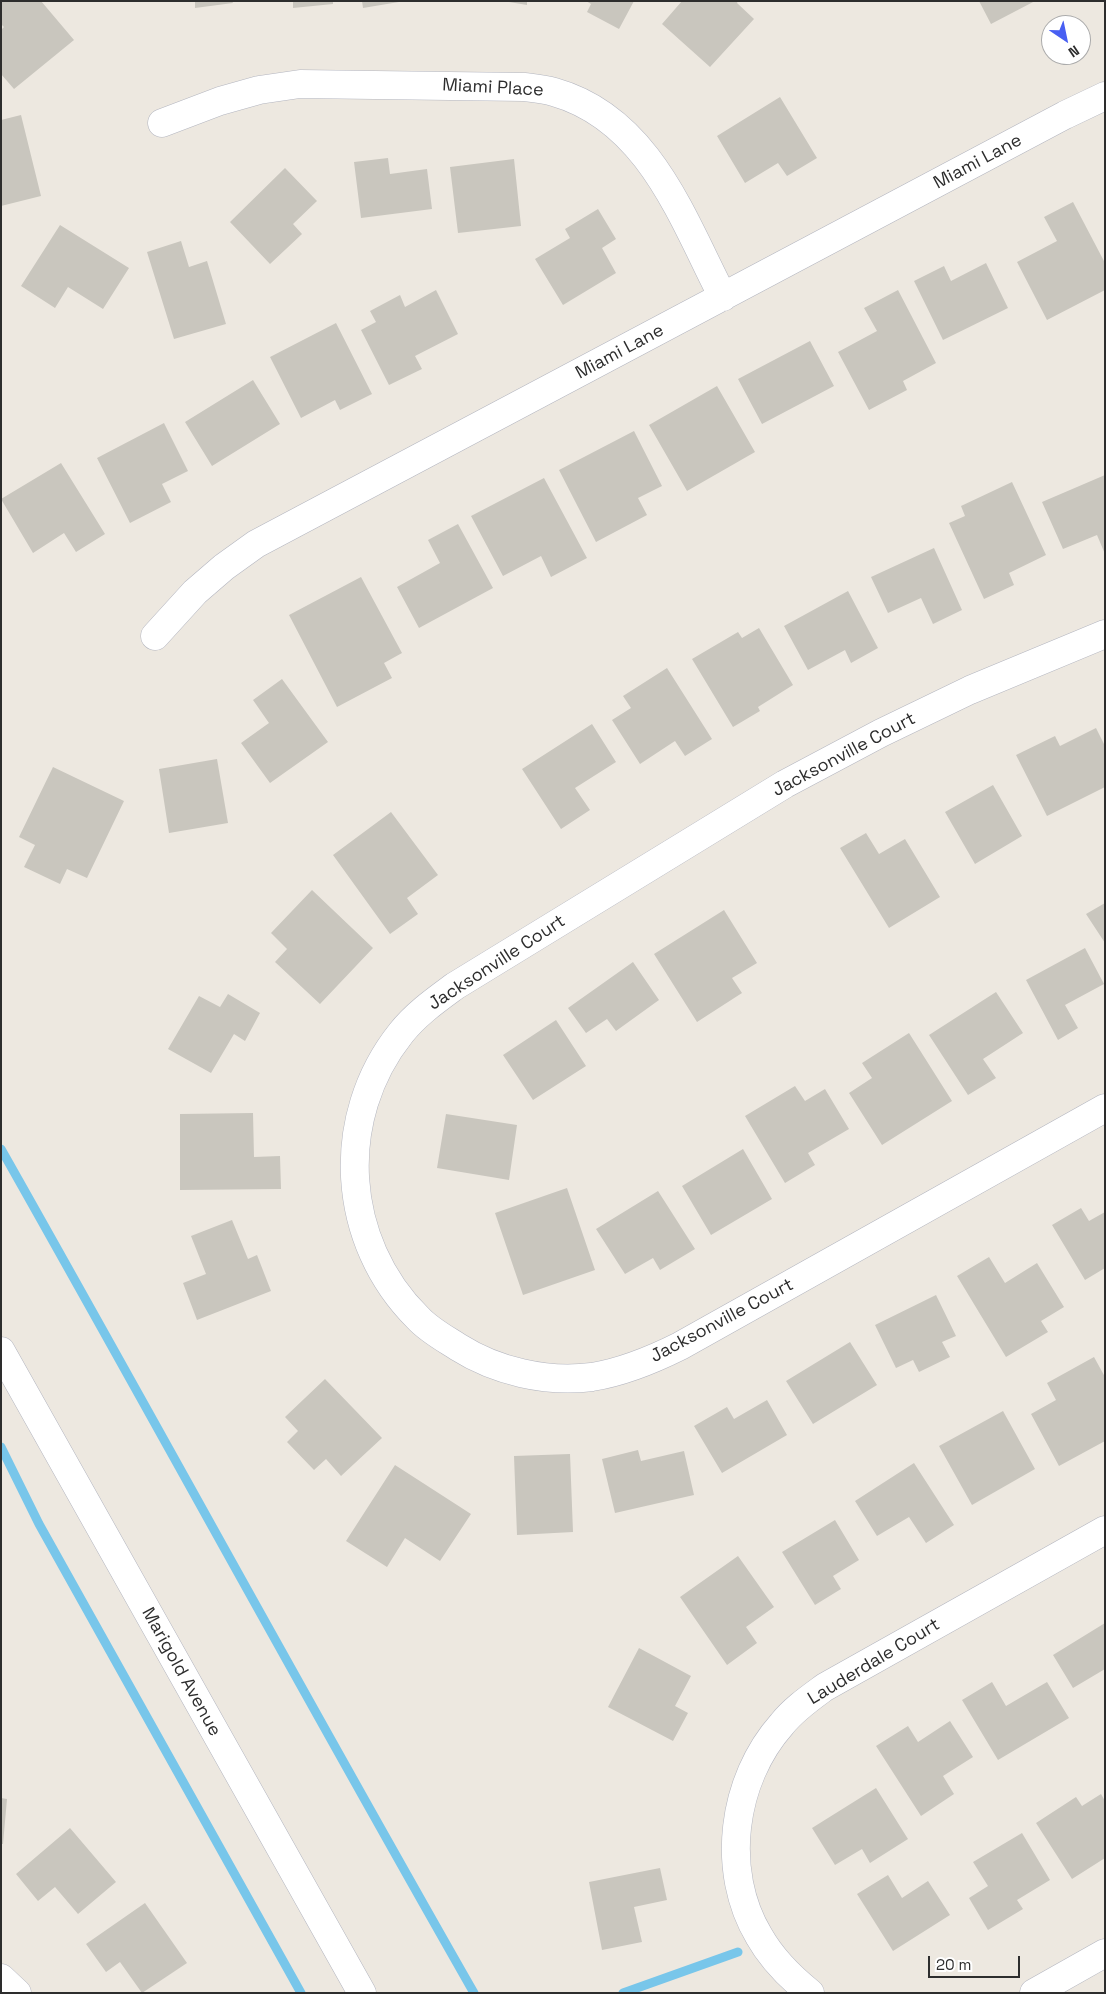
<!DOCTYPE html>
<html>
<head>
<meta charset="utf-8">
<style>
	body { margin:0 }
	#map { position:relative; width:1106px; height:1994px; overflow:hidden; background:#ede8e0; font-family:"Space Grotesk",sans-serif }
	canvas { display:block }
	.frame { position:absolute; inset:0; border:2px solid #2d2d2d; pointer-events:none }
	.north { position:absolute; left:1041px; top:15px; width:50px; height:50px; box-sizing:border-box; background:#fff; border:1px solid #ababab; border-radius:50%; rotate:146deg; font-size:14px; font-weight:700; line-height:20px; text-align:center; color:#2d2d2d }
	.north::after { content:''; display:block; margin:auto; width:18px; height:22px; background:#485ff2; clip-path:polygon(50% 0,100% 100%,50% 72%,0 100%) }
	.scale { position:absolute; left:928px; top:1956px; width:92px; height:22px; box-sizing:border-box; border:2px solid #2d2d2d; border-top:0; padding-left:6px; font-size:15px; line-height:18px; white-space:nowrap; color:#2d2d2d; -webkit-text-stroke:4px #fff; paint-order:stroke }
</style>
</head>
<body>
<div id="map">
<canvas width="1106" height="1994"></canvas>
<div class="frame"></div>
<div class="north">N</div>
<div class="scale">20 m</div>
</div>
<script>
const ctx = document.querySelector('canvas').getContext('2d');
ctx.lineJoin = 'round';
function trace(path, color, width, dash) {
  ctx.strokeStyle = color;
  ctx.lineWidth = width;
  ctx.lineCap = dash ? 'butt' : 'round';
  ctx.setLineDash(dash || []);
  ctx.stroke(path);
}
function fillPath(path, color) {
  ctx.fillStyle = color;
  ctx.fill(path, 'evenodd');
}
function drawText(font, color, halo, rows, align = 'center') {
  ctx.font = font + ' "Space Grotesk",sans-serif';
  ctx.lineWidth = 5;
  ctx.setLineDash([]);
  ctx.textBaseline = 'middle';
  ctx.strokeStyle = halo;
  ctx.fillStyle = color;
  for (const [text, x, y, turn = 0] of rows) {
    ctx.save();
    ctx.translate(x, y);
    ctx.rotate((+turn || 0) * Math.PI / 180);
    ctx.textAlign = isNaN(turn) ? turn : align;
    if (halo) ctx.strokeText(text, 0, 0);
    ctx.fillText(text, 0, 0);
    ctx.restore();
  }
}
const stream = new Path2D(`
	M1,1149C160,1430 314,1713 474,1993
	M1,1447L39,1524L301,1993
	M623,1993L738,1952`);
const building = new Path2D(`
	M1,1H41L74,40L14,89L1,74V30L4,27L1,24Z
	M195,1H232L233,3L195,8Z
	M293,1H333V4L293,8Z
	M362,1H399V2L363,8Z
	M503,1H527V5Z
	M586,1H634L619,29L587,12L591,4Z
	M682,1H738L737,3L754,19L710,67L662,24Z
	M979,1H1035L991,24Z
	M780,97L817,158L787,176L778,163L745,183L717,136Z
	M21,115L41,196L1,206V120Z
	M388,158L390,174L427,169L432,209L361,218L354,162Z
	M514,159L521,226L458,233L450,167Z
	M285,168L317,201L293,224L302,234L270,264L230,222Z
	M1073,202L1105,263V290L1047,320L1017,262L1057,241L1044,217Z
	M598,209L616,239L602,248L616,273L563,305L535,259L570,238L565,229Z
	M60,225L129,268L103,309L68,287L55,308L21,286Z
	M181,241L189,267L207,261L226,324L174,339L147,252Z
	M986,263L1008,308L943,340L914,281L944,266L951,281Z
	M436,290L458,334L415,356L422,369L389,385L361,330L376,322L370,311L400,295L405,307Z
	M898,290L936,363L903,381L907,390L869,410L838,352L877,331L864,308Z
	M336,323L372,394L340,410L335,400L301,418L270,357Z
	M810,341L834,386L762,424L738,379Z
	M253,380L280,424L212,466L185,422Z
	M717,386L755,452L687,491L649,425Z
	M164,423L188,471L162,484L171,502L130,523L97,458Z
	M634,431L662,486L638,498L647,515L596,542L559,470Z
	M61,463L105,534L76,552L64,533L33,553L1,499Z
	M1105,475V554L1097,535L1063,549L1042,502Z
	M544,478L587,558L551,577L541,556L503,576L471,516Z
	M1012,482L1046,555L1009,573L1014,585L984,599L949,523L965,516L961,506Z
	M458,524L493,588L419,628L397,587L440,563L428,540Z
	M934,548L962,610L933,624L921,598L888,613L871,577Z
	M361,577L402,653L384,663L392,678L337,707L289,615Z
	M848,591L878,648L851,663L845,650L808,670L784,626Z
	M759,628L793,685L758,707L760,711L733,727L692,659L738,632L742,638Z
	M667,668L712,739L685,756L675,741L640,764L612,720L631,708L623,696Z
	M282,679L328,742L270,783L241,743L269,723L253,700Z
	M592,724L616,762L575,788L590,810L561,829L522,769Z
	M1096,728L1105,746V787L1047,816L1016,755L1055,736L1060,746Z
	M217,759L228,823L169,833L159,769Z
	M53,767L124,801L87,878L67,869L60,884L24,867L35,845L19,837Z
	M993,785L1022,836L975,864L945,812Z
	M391,812L438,875L407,898L418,914L390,934L333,855Z
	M866,833L879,854L905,839L940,897L889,928L840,848Z
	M312,890L373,948L320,1004L275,962L287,949L271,933Z
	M1105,903V943L1086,914Z
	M724,910L757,963L732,978L742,993L697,1022L654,954Z
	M1085,948L1104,984L1065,1005L1078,1028L1058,1040L1026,980Z
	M633,962L659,1000L616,1031L607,1019L586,1033L568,1008Z
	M996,992L1023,1033L983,1059L996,1078L968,1095L929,1035Z
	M228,994L260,1013L245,1041L234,1034L211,1073L168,1049L199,996L220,1007Z
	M556,1020L586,1066L533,1100L503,1055Z
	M909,1033L952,1101L882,1145L849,1093L872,1078L862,1063Z
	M795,1086L805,1101L825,1089L849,1129L808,1153L815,1165L785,1183L745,1116Z
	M253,1113L254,1157L280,1156L281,1189L180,1190V1114Z
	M446,1114L517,1125L509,1180L437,1168Z
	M743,1149L772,1199L711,1235L682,1186Z
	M567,1188L595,1270L523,1295L495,1213Z
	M658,1191L695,1249L660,1270L653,1258L625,1274L596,1229Z
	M1081,1208L1089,1221L1105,1212V1268L1085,1280L1052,1225Z
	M232,1220L248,1259L257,1255L271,1291L197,1320L183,1283L206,1274L191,1236Z
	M989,1257L1005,1283L1037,1263L1064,1307L1041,1321L1048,1332L1006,1357L957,1276Z
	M936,1295L956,1336L942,1342L950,1357L919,1372L913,1360L896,1368L875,1325Z
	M850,1342L877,1385L813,1424L786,1381Z
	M1094,1357L1105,1377V1441L1059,1466L1031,1414L1056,1400L1047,1383Z
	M325,1379L382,1438L341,1476L326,1459L314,1470L287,1442L298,1431L285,1417Z
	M767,1400L787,1435L722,1473L694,1426L727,1407L734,1419Z
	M1003,1411L1035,1469L972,1505L939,1446Z
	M638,1450L641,1461L684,1451L694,1495L615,1513L602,1459Z
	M570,1454L573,1532L517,1535L514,1456Z
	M914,1463L954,1525L926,1543L909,1517L877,1536L855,1501Z
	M395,1465L471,1514L440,1561L405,1538L387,1567L346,1541Z
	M835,1520L859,1560L833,1576L841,1589L815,1605L782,1552Z
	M738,1556L774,1607L746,1627L757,1643L727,1665L680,1597Z
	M1105,1623V1669L1073,1688L1053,1655Z
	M639,1648L691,1676L675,1706L688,1713L673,1741L608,1707Z
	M992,1682L1006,1706L1047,1682L1069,1718L998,1760L962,1700Z
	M950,1721L973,1757L943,1776L954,1794L921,1816L876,1746L908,1726L918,1742Z
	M876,1788L908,1839L870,1863L862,1849L835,1865L812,1828Z
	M1101,1794L1105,1801V1858L1072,1879L1036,1823L1076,1797L1082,1806Z
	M1,1798L7,1799L3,1844H1Z
	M70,1828L116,1882L78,1914L55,1887L38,1901L16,1874Z
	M1022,1833L1050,1880L1017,1900L1023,1909L988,1930L969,1898L988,1886L973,1862Z
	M660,1868L667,1900L634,1907L642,1942L602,1950L589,1882Z
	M888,1875L902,1898L928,1881L950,1915L893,1951L857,1894Z
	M145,1903L187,1963L142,1993L120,1962L106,1972L86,1944Z`);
const minor = new Path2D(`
	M162,123L220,101L259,90L300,84L524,87C533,88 544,89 554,92C649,119 682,218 723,297
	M1105,634L970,690L881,733L785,784L455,986C436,1000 416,1014 401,1033C333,1118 341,1242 418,1318C429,1330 444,1338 458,1347C496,1371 546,1383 592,1377C623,1372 652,1360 680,1346L1105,1108
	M155,636L195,592L224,567L256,544L1065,115L1105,96
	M1,1978L17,1993
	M810,1993C790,1977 772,1959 759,1936C720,1871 732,1780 782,1724C794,1709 810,1698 825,1687L1105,1530
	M1034,1993L1105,1953`);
const secondary = new Path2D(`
	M1,1351L362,1993`);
const streetNames = [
	["Miami Place",493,88,3],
	["Miami Lane",978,162,-28],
	["Miami Lane",620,352,-28],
	["Jacksonville Court",844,755,-28],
	["Jacksonville Court",497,963,-33],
	["Jacksonville Court",722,1321,-28],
	["Lauderdale Court",874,1662,-31],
	["Marigold Avenue",181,1672,61]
];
trace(stream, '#78c6ea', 9);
fillPath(building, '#c9c6be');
trace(minor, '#b3b5bf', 29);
trace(secondary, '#b3b5bf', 29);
trace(minor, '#fff', 28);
trace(secondary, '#fff', 28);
drawText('18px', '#2d2d2d', '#fff', streetNames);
</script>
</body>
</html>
